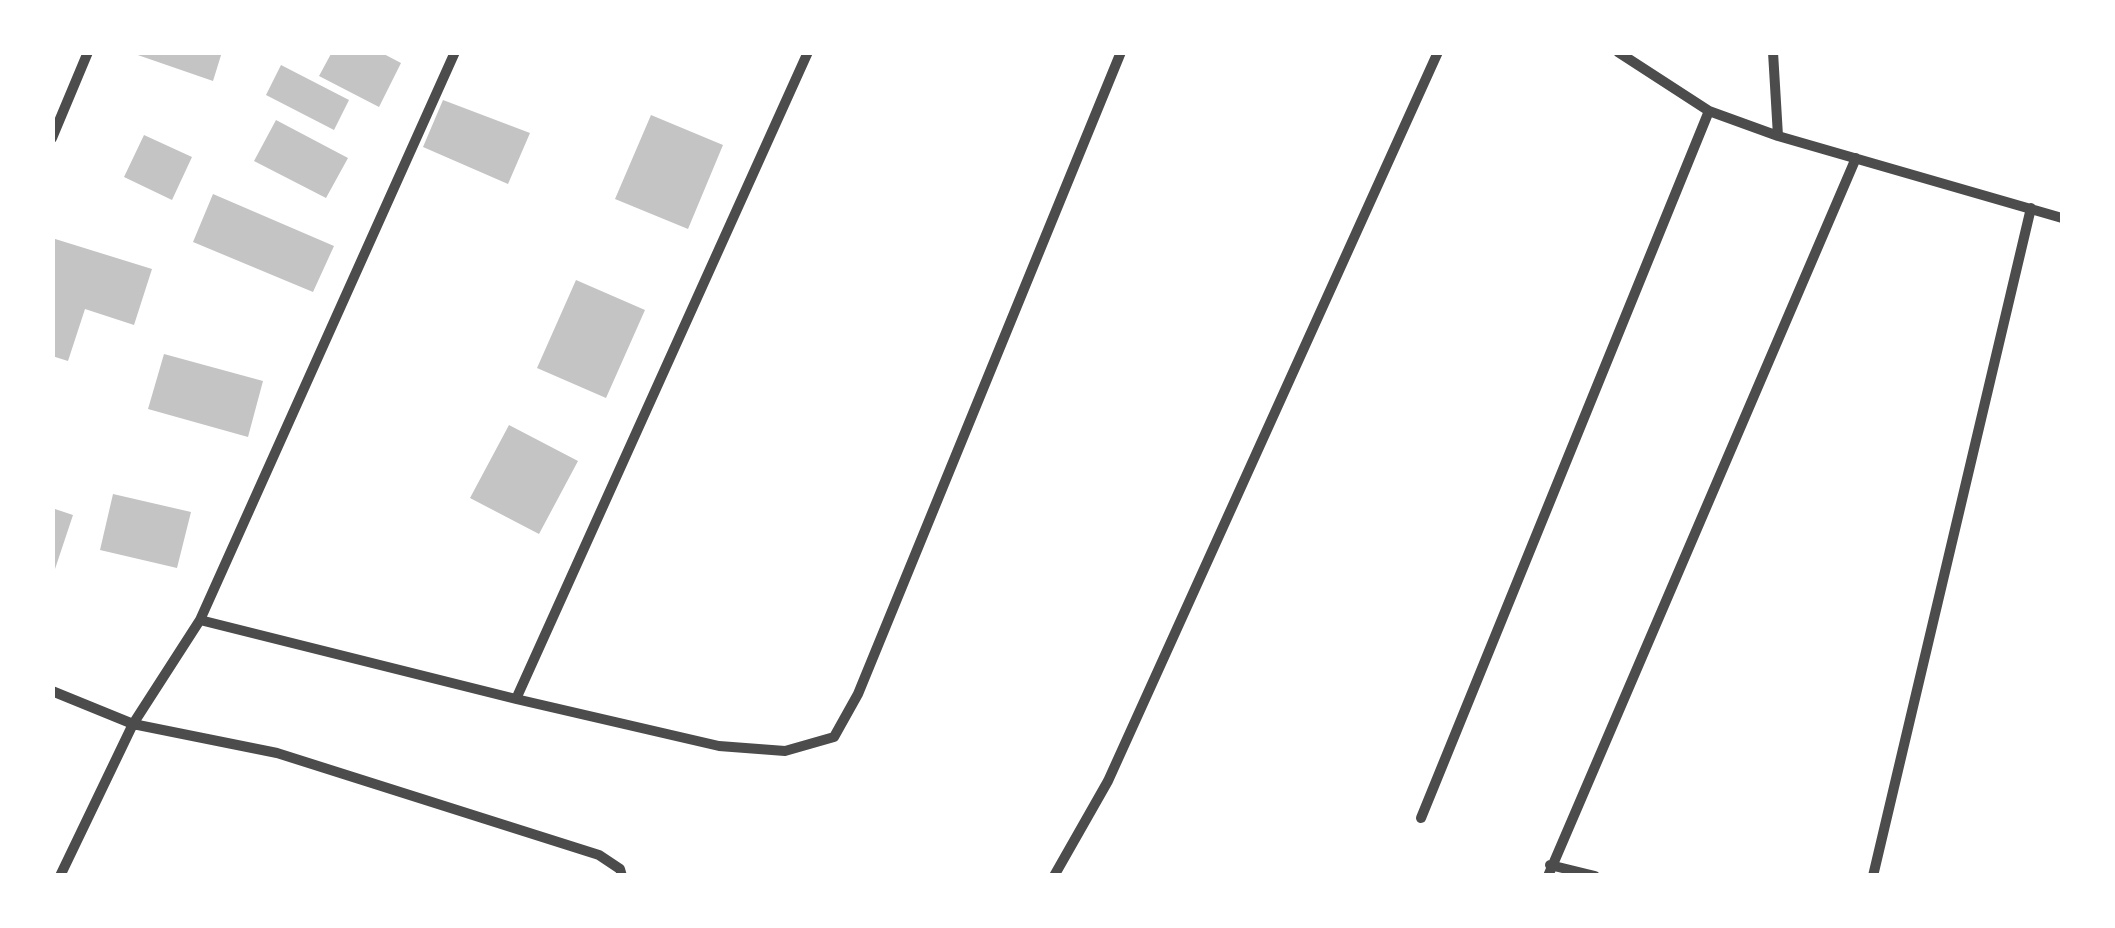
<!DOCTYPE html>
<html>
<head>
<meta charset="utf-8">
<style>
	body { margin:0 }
	#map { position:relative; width:2115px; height:928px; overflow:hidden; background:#fff; font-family:Lato,sans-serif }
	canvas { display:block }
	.frame { position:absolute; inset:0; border:55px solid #fff; pointer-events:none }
</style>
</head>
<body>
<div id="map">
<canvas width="2115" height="928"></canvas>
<div class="frame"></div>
</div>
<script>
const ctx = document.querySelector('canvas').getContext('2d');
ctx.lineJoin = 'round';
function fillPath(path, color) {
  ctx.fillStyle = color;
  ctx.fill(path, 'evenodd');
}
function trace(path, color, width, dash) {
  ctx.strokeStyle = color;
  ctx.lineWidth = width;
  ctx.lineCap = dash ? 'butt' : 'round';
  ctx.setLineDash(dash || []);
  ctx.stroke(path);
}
const building = new Path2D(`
	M129,52H222L213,81Z
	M332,52H380L401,63L379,107L319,76Z
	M281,65L349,100L334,130L266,95Z
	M443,100L530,133L508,184L423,147Z
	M651,115L723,145L688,229L615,199Z
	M276,120L348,158L326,198L254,161Z
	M144,135L192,157L172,200L124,177Z
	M213,194L334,246L313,292L193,242Z
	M52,238L152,269L134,325L85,309L68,361L52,356Z
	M576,280L645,310L606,398L537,368Z
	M164,354L263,381L248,437L148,409Z
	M509,425L578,461L539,534L470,498Z
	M113,494L191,512L177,568L100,550Z
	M52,508L73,515L53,575H52Z`);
const minor = new Path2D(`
	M1618,52L1709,111L1778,136L2062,218
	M1773,52L1778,136
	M52,138L88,52
	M200,620L516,699L719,746L785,751L834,737L858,694L1121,52
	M52,691L133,724L200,620L455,52
	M516,699L808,52
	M1421,818L1709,111
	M1550,865L1595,876
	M60,876L133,724L277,753L599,855L620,869L622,876
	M1054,876L1108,781L1438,52
	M1548,876L1856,158
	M1873,876L2031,208`);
fillPath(building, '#c4c4c4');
trace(minor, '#4c4c4c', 10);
</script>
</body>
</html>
